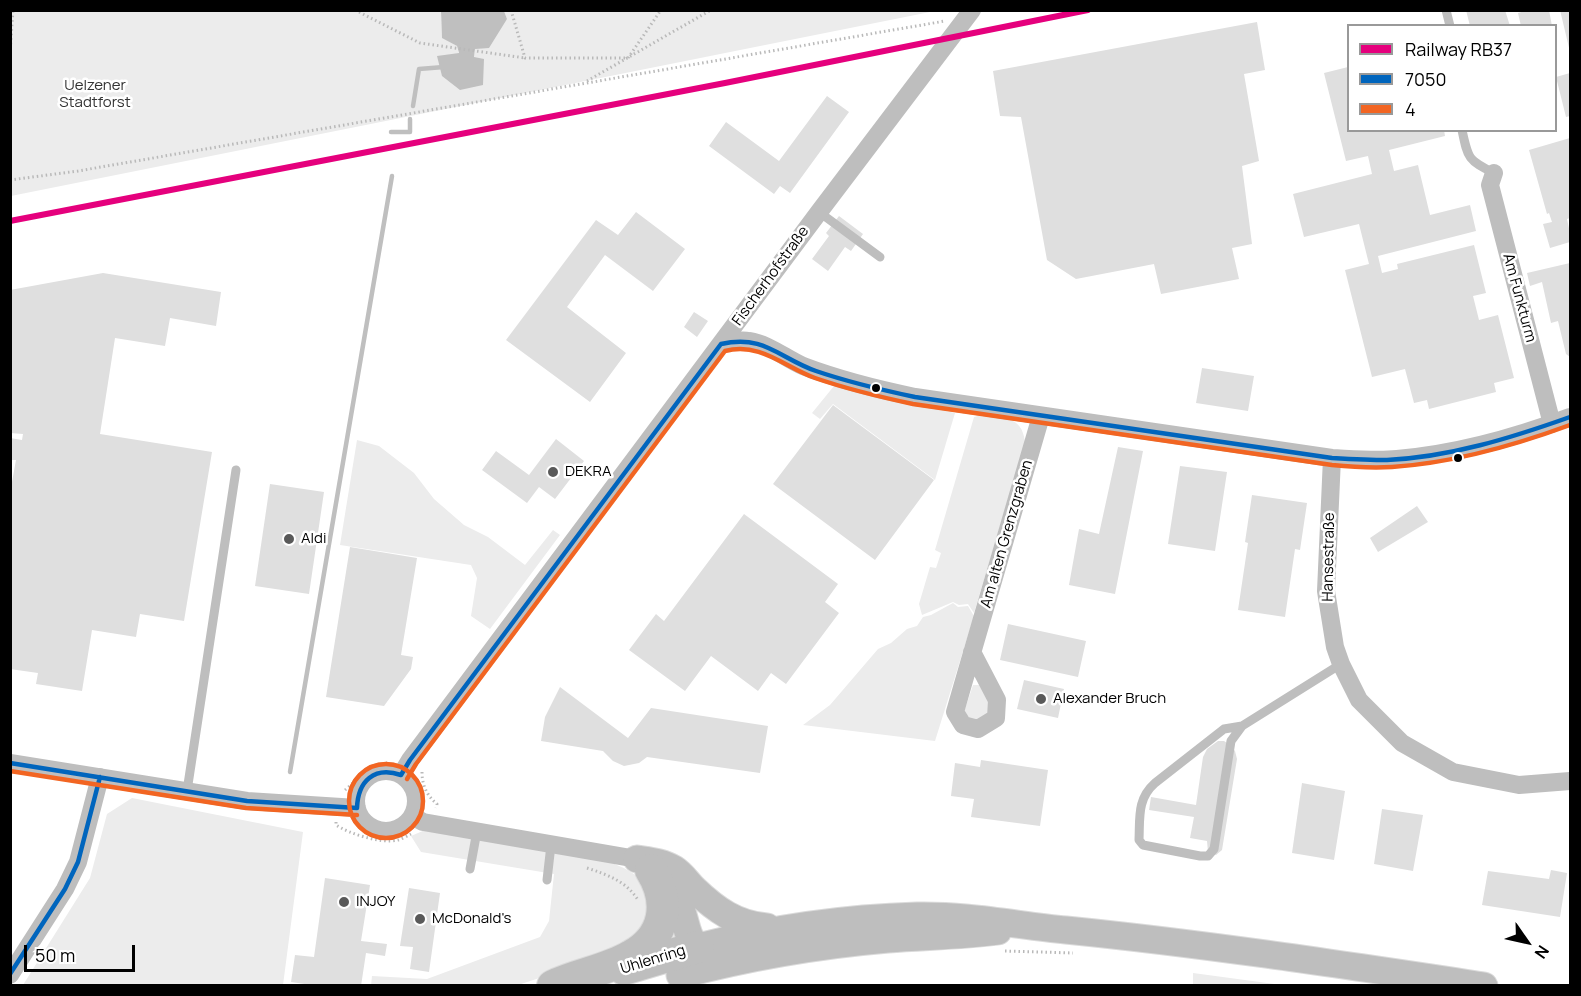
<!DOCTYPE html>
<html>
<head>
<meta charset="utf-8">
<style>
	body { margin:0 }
	#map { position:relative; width:1581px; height:996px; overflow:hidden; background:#fff; font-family:Manrope,sans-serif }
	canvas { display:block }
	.frame { position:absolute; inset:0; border:12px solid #000; pointer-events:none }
	.legend { position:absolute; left:1347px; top:24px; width:210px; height:108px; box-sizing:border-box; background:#fff; border:2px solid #999; margin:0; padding:8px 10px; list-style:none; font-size:18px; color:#000 }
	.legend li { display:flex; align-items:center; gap:12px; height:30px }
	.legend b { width:30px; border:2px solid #999 }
	.north { position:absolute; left:1497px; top:912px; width:60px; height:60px; -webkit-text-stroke:4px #fff; paint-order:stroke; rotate:124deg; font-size:16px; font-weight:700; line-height:24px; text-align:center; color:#000 }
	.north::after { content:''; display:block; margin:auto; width:21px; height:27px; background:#000; clip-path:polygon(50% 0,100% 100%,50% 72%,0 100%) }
	.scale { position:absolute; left:24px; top:945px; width:111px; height:27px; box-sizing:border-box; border:3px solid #000; border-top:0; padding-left:8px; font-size:18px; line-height:21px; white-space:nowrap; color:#000; -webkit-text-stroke:4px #fff; paint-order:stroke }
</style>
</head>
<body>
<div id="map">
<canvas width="1581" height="996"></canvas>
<div class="frame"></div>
<ul class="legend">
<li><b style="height:8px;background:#e5007d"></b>Railway RB37</li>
<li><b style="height:8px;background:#0065bd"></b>7050</li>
<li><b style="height:8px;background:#f26522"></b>4</li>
</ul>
<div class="north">N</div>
<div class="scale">50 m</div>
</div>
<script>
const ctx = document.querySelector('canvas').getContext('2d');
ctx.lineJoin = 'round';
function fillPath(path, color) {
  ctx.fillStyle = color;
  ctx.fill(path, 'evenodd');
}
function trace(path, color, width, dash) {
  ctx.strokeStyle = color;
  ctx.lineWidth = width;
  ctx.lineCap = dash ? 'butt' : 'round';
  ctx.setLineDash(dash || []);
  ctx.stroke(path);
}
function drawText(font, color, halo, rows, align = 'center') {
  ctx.font = font + ' Manrope,sans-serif';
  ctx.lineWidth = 5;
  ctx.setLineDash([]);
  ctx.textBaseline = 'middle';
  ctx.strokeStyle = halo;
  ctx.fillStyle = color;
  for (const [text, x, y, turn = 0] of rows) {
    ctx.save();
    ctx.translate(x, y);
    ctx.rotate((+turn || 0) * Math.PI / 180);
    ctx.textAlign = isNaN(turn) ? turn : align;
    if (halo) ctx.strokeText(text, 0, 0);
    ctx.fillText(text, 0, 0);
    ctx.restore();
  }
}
const green = new Path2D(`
	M11,11H441L442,37L457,46L459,54L474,57L475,48L507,19L504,11H935L11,196Z
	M834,386L955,413L935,480L833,404L820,419L812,413Z
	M978,416C1001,418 1022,414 1025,442L974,613L968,604L959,605L953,602L922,615L919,604L930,567L936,568L941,553L935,550L974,417Z
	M357,440L379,446L414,473L434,499L464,525L488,537L525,565L553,530L560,535L490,629L471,616L477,578L471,565L340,545Z
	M953,603L958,607L968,606L974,616L935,741L803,725L830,705L878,649L891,643L907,629L917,626L923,617L931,615Z
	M973,685H982L990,697L988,716L973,722L964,712Z
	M132,798L303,832L283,985H23L90,878L107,814Z
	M425,830L610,862C639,874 642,878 654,906L639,935L588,962L518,985L371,986L372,976L427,979L540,937L549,921L554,874L421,852L411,836Z
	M1193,973L1282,985H1193Z`);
const water = new Path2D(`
	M441,11H504L507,19L489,48L475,49L474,57L484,59L483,85L460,90L442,76L437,56L459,53L457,46L442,38Z`);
const stream = new Path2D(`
	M413,106L419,69L444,67
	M391,132H410V119
	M290,772L392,176`);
const building = new Path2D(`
	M1466,10H1505L1510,26H1470Z
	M1528,10H1549L1552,26H1521L1518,13Z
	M1560,10H1570V52Z
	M1257,22L1265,70L1244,74L1259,161L1242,166L1252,244L1232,248L1239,279L1161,294L1154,264L1076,279L1047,260L1021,117L1000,116L993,71Z
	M1348,67V130H1444L1445,136L1389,150L1394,171L1418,165L1430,215L1470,205L1476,231L1378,256L1382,273L1398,269L1397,264L1474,245L1486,293L1473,296L1479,320L1498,315L1514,378L1494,383L1496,392L1429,409L1427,400L1414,403L1405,369L1372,377L1345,270L1369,264L1359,224L1304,237L1293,194L1372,174L1368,156L1346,161L1324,73Z
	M1570,73V116L1566,117L1556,77Z
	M827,96L849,112L790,193L780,186L774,194L709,146L726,122L779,161Z
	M1570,138V218L1567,219L1570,233V242L1550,248L1543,224L1552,222L1549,213L1547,214L1529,150Z
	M636,212L685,249L653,291L605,255L567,307L626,353L590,402L506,340L596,220L618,235Z
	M839,216L863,234L851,251L845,247L828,271L812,259L829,236L826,233Z
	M1570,263V357L1566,354L1558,321L1551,323L1542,282L1530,286L1527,273Z
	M103,273L221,292L216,326L170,318L165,346L115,338L100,434L212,452L184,621L140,614L136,637L92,630L82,691L36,684L38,673L10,669V493L16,460H10V438L22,440L23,434L10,433V290Z
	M694,312L708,321L697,337L684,327Z
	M1202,368L1254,376L1248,411L1196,403Z
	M833,405L934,480L875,560L773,484Z
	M556,439L584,461L555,499L539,487L527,503L482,470L496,451L529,475Z
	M1118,447L1143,451L1115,594L1069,585L1079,529L1099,534Z
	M1180,466L1227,472L1215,551L1168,544Z
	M270,484L324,492L309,594L255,586Z
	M1252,495L1307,503L1300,550L1295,549L1285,617L1238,610L1248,543L1245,542Z
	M1417,506L1428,522L1378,552L1370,538Z
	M744,514L838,584L825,602L839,613L786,684L771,673L758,691L711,656L685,691L629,650L656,614L664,621Z
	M350,547L417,558L401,655L413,657L411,669L384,706L326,697Z
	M1008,624L1086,641L1078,677L1000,660Z
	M1024,680L1064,689L1058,718L1017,709Z
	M560,687L628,738L651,708L768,726L760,773L647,757L639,763L624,766L613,761L603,751L541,741L545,717Z
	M1218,741H1224L1230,745L1235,751L1237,759L1222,850L1216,855L1208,852L1207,841L1190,838L1194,817L1149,810L1151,797L1196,805L1203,757L1207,749Z
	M981,760L1048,770L1040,826L971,817L974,799L951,796L955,763L980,767Z
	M1302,783L1345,791L1334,860L1292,853Z
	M1382,809L1423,815L1413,871L1374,864Z
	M1551,870L1567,873L1560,917L1482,905L1488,871L1549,879Z
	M325,878L370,885L361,941L387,944L385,956L366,953L361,986H318L291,982L295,955L314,957Z
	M409,888L440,893L429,972L410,969L413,947L400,946Z`);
const path = new Path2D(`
	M355,10L420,43L525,58
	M511,10L525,58H628L661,10
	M10,53L13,10
	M587,81L711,10
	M10,180L78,171L945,21
	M422,772C422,785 427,796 437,804L436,808
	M345,790L362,775L389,762
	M336,822V825C350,834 381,844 398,840C402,839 407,836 411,834
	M587,868C608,875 626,881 638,900
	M1005,951L1073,953`);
const lane = new Path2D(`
	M1446,10L1450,26
	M1462,130C1468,159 1468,160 1494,173
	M819,212L880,257
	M1242,726L1231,741L1214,849L1208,856H1200L1143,845L1139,840C1140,817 1137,799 1155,783L1224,729L1242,726L1341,664
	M187,791L236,470
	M470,869L477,831
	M547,880L551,845`);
const street = new Path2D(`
	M1494,173L1490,185L1552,424
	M721,344C730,342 739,339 749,341C769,344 785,358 803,366C840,380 876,389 915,397L1332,458C1353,459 1376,461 1397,459C1457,454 1514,438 1570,417
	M1332,458L1326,591L1335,647L1341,664L1359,700L1402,743L1453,772L1519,785L1570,781
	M972,652L997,700L996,718L978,729L963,725L955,712L963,684L1041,416
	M10,763L247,801L357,808
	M356 801a30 30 0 1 1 60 0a30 30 0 1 1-60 0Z
	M401,775L410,760L819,212L972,10
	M412,816L423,822L637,859
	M10,975L65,889L78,862L100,777`);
const primary = new Path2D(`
	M637,859C650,861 663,862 674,869C682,874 687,882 694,889C716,910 737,925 767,927
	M657,875C666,883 675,894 680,906C690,932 684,942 712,957
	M698,947C770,929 843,918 917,916C967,915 1016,925 1066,930C1206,944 1344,965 1484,986
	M680,975C748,957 818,945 888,939C925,936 961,936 998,931`);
const highway = new Path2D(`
	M624,969L698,947
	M553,986C578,974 608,970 631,956C666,937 671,902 651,870`);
const bus1 = new Path2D(`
	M10,763L247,801L357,808C358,781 374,766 401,775L410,760L721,344C764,334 779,358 816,371C848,382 882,390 915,397L1332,458C1350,459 1369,460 1387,460C1450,457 1511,438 1570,417
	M10,974L65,889L78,862L100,777`);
const bus2 = new Path2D(`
	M349 801a37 37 0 1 1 74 0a37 37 0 1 1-74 0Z
	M10,771L246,808L357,815
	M407,779L416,764L725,351C761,342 784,367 815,378C847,389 880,397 913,404L1332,465C1352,467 1372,468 1392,467C1453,463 1513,446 1570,425`);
const rail1 = new Path2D(`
	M10,221L725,83L1088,10`);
const markers = [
	[876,388,5,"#000"],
	[1458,458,5,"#000"],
	[553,472,6,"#595959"],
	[289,539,6,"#595959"],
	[1041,699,6,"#595959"],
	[344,902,6,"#595959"],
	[420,919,6,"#595959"]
];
const parkNames = [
	["Uelzener",95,86],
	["Stadtforst",95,103]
];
const streetNames = [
	["Fischerhofstraße",771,276,-54],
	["Am Funkturm",1519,298,75],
	["Am alten Grenzgraben",1007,534,-74],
	["Hansestraße",1329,557,-89],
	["Uhlenring",653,960,-17]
];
const poiNames = [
	["DEKRA",565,472],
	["Aldi",301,539],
	["Alexander Bruch",1053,699],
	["INJOY",356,902],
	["McDonald's",432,919]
];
fillPath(green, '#ececec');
fillPath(water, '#bfbfbf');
trace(stream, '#bfbfbf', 4.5);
fillPath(building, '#dfdfdf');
trace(primary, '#dbdbdb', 29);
trace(highway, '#dbdbdb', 34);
trace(path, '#b9b9b9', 3, [1.5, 3]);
trace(lane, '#bebebe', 9);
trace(street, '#bebebe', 18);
trace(primary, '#bebebe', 27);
trace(highway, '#bebebe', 32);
trace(bus1, '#0065bd', 4.5);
trace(bus2, '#f26522', 4.5);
trace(rail1, '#e5007d', 6);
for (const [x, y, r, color] of markers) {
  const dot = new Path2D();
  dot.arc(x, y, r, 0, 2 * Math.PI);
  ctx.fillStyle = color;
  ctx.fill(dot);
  trace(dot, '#fff', 2);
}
drawText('15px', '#333', '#fff', parkNames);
drawText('15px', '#000', '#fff', streetNames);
drawText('15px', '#000', '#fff', poiNames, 'left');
</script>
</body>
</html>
